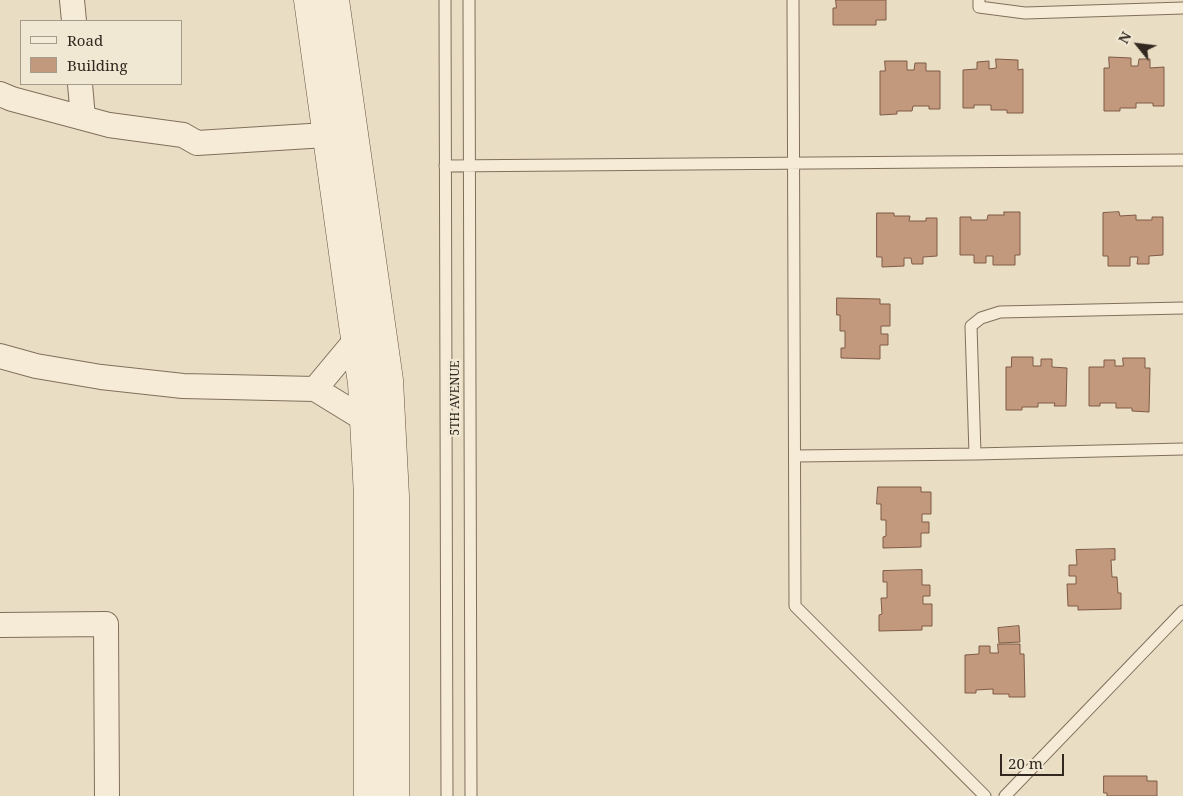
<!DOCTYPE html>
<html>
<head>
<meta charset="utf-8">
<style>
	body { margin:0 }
	#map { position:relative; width:1183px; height:796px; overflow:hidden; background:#e9ddc4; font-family:"Noto Serif",serif }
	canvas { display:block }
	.legend { position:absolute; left:20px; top:20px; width:162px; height:65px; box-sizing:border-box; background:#f1e8d3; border:1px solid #a59b8b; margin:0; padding:6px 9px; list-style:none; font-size:15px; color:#33281f }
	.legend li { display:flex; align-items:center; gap:10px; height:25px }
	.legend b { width:25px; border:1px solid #a59b8b }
	.north { position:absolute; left:1113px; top:20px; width:50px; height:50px; -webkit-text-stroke:4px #f1e8d3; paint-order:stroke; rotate:299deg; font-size:14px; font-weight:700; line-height:20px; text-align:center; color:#33281f }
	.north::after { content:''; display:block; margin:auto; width:18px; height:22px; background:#33281f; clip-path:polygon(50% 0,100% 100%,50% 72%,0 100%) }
	.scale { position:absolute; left:1000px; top:754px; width:64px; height:22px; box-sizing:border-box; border:2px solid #33281f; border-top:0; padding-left:6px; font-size:15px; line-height:18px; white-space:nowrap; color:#33281f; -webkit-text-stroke:4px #f1e8d3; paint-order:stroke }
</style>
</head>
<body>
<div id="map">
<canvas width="1183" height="796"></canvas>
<ul class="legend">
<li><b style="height:6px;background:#f5ebd6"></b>Road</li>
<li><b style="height:14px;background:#c3997e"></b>Building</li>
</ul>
<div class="north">N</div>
<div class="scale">20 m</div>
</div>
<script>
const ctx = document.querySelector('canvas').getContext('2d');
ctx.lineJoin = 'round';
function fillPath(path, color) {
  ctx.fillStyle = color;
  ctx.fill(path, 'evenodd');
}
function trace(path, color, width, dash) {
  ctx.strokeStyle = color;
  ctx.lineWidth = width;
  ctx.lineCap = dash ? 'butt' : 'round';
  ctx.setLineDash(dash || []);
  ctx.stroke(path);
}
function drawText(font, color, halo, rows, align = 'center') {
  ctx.font = font + ' "Noto Serif",serif';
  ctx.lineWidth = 5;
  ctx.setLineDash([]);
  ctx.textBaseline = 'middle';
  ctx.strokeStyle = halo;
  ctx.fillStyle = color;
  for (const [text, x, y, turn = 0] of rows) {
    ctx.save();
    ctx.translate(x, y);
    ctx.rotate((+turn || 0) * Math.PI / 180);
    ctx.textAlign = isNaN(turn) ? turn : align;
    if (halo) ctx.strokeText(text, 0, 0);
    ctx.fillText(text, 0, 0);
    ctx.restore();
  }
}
const building = new Path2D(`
	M836,0H886V20H876V25H833V8H836Z
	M1109,57L1131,58V66H1138L1139,59H1150V68L1164,67V106H1153V103H1136V108H1120V111H1104V68H1109Z
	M996,59L1018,60V70L1023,69V113H1007V110H991V105H974V108H963V70L977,69V62L989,61V69L996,68Z
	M885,61H907V70H914L915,63H926V71H940V109H929V106H913L912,111H897V114L880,115V71H885Z
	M1004,212H1020V255H1015V265H993V256H986V263H974V255H960V217H971V220H987L988,215H1004Z
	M1119,212L1120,216L1136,215V220H1152V217H1163V255L1149,256V264H1137L1138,257H1130V266H1108V256H1103V213Z
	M877,213H894V216H910L909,221H926V218H937V256L923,257V264H912L911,258H904V266L882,267V257H877Z
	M837,298L880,299V304H890V326H881V334H888V345H880V359L841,358V348H845V331H840V315H837Z
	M1012,357H1033V366H1041V359H1052V367L1067,368L1066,406H1054L1055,403H1038V407H1022V410H1006V367H1011Z
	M1123,358H1145V368H1150L1149,412L1132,411V408H1116V403H1100V406H1089V367H1104V360H1115V366H1123Z
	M878,487H921V492H931V514H922V522H929V533H921V547L883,548V537L886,536V520H881V504H877Z
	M1115,549V560H1111L1112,577H1117L1118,593H1121V609L1078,610V606H1068L1067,584H1076V576H1069V565H1077L1076,550Z
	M922,570V585H930V596H923V604H932V626H922V630L879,631V615L882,614L881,598H887V582H883V571Z
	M1019,626L1020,642L999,643L998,628Z
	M998,644H1020V654H1024L1025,697H1009V694H993V689L976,690V693H965V655L979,654V646H990V653H998Z
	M1104,776H1147V781H1157V796H1107V793H1104Z`);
const service = new Path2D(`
	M445,0L447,796
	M469,0L471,796
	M793,0L795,606L985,796
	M979,0V7L1025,13L1183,8
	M445,166L1183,160
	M975,454L971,326L981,318L1000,312L1183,308
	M795,456L975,454L1183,449
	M1005,796L1183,611`);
const minor = new Path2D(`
	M72,0L74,21
	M80,84L83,118
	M0,94L12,99L109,125L183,135L197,143L326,135
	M0,356L36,366L101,377L183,386L315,389L364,419
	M315,389L355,341
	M0,625L106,624L107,796`);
const secondary = new Path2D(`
	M308,0L353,325L362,383L368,496V796
	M335,0L389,380L395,496V796`);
const streetNames = [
	["5TH AVENUE",456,398,-90]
];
fillPath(building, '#c3997e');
trace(building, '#7e5a45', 1);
trace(service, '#816f5c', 13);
trace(minor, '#816f5c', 26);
trace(secondary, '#635140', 29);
trace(service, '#f5ebd6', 11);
trace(minor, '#f5ebd6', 24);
trace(secondary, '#f5ebd6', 28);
drawText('12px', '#33281f', '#f1e8d3', streetNames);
</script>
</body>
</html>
